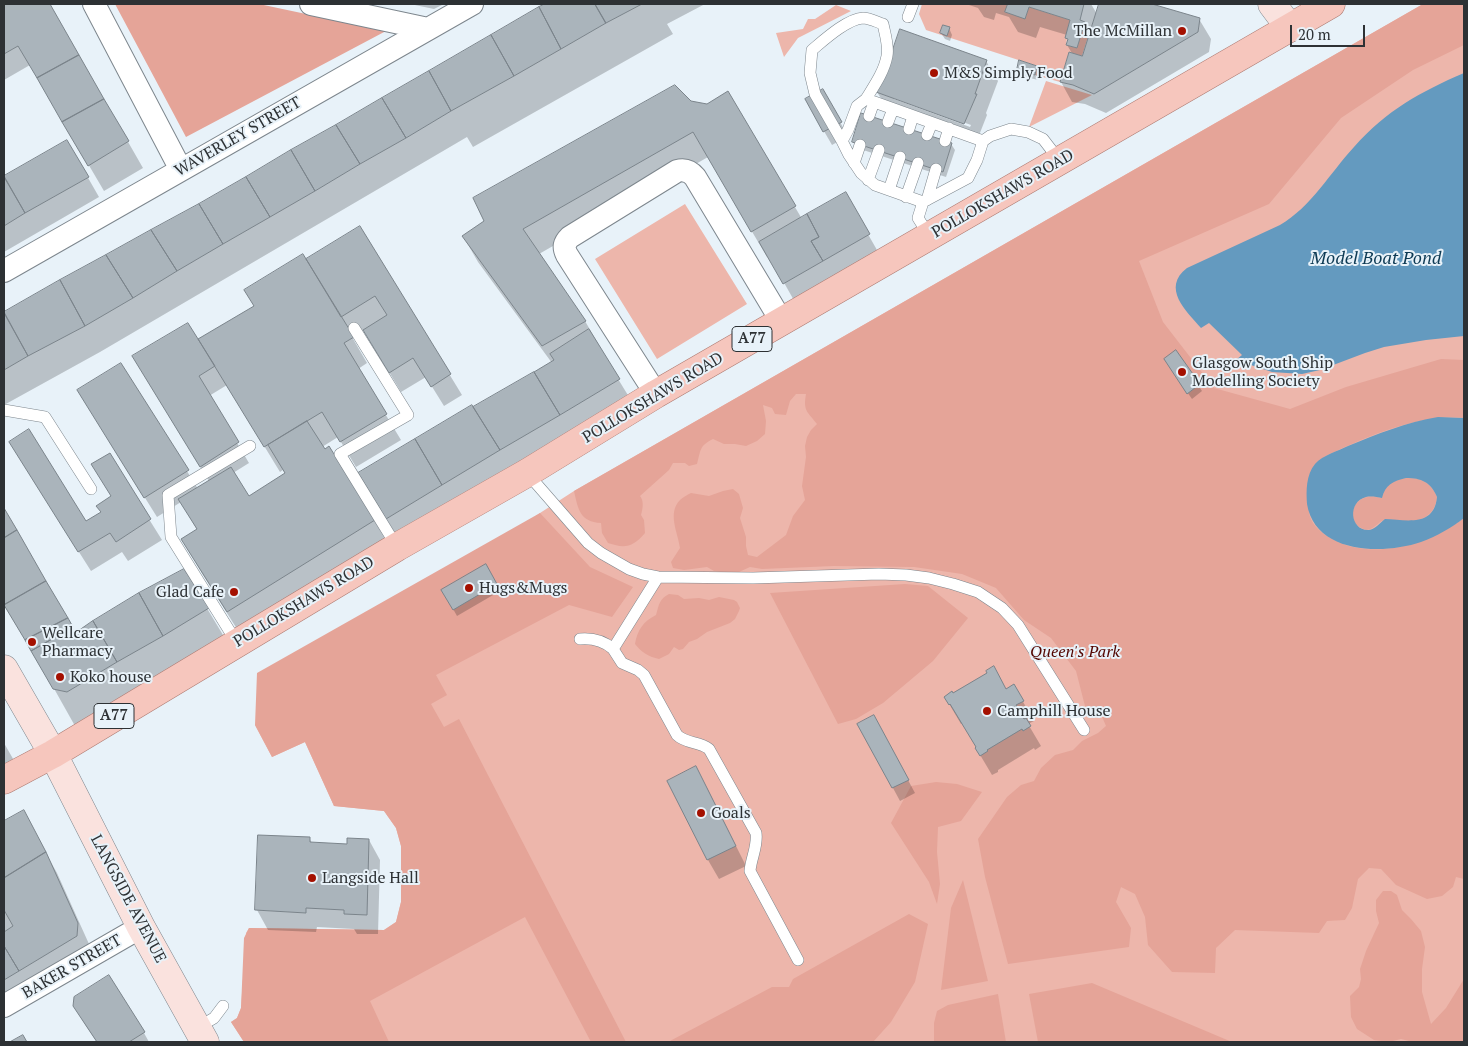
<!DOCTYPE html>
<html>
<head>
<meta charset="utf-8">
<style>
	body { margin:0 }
	#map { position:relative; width:1468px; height:1046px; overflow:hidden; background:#e8f2f9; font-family:"PT Serif",serif }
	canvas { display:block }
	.frame { position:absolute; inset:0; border:5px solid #2d3134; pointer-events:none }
	.scale { position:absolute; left:1290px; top:25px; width:75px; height:22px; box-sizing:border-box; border:2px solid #2d3134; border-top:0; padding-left:6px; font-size:15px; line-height:18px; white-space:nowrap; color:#2d3134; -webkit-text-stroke:4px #e8f2f9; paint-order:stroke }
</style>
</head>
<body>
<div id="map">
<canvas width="1468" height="1046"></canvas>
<div class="frame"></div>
<div class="scale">20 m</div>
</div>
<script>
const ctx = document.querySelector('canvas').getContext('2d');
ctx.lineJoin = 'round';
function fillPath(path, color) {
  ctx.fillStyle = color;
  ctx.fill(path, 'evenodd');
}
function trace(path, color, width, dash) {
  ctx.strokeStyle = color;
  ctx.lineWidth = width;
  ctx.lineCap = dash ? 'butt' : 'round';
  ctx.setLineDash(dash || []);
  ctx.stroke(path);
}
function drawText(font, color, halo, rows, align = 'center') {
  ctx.font = font + ' "PT Serif",serif';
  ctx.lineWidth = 4;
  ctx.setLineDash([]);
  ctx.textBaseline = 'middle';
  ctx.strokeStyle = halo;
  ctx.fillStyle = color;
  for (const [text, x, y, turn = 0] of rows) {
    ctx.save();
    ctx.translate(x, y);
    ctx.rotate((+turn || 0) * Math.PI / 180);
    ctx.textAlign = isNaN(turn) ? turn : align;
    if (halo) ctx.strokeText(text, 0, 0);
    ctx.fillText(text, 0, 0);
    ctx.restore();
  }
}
const green = new Path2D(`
	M922,4H1008L1005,12L1025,18L1029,7L1070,20L1066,45L1077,48L1084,25L1091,27L1082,56L1069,52L1060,82L1035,75L1037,66L926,30L919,14Z
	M1423,4H1464V1042H244L231,1022L237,1018L241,1008L246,933L249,928L384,930L396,922L401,902V846L396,828L384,811L334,806L305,742L272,757L255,725L540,513L574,491Z
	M836,5L851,11L798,38L784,57L776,33L803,29L808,19H815Z
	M1046,81L1092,95L1029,127Z
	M685,204L747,304L657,359L595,259Z`);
const forest = new Path2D(`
	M115,4H259L386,31L186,137Z
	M1423,4H1464V45L1413,70L1341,118L1269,204L1139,261L1163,322L1214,388L1290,409L1346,387L1441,359L1464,360V418C1421,413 1363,438 1324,457L1317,462C1315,475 1312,488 1310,500C1310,504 1308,508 1309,512C1310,522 1319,531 1327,536C1368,563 1427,545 1464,518V879L1456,877L1453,887L1442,896L1427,899L1396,885L1381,869L1369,868L1358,879L1352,908L1345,920L1327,921L1319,933L1235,930L1216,948L1215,973L1172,972L1148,945L1145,917L1135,894L1121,887L1116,902L1131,928L1129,947L1008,964L985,877L978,839L1007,797L1021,785L1034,781L1041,768L1055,755L1073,750L1082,741L1098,733L1106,726L1100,712L1085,706L1076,671L1051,638L1024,620L996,588L962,574L914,567L834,566L762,569L750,567L739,572L727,573L714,571L707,567L684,570L673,568L671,562L680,548C678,533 667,513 680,500C683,497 687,495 691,493L709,496L723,491L733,489L739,494L743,508L740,518L746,537V546L748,555L757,557L786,535L793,516L805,500L802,486L806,457L805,446L807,437L811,430L817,424C807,411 803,411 806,394H796L790,401L786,415L775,414L772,408L763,405L766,421L765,434L757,441L746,446L735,444H724L713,439C699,446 701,450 697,464L689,466L685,463H673L669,470L640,496C644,501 643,508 641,515L644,520L645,533C633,547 625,549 608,543L602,533L601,523C580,522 578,509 574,491Z
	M1406,478C1421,478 1431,482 1437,497C1435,517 1419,523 1400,521C1395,521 1389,518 1384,520C1376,523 1372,534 1361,528C1343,519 1355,490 1380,498L1382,497C1384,484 1394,480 1406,478Z
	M540,513L590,567L633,587L612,617L569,605L436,675L447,695L431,704L444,727L459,719L626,1042H591L525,917L370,1001L389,1042H328L327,1041L324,1042H244L231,1022L237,1018L241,1008L244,938L249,928L384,930L396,922L401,902V846L396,828L384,811L334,806L305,742L272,757L255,725L257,673Z
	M905,584L928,586L968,618L933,661L883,703L856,719L838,724L770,593Z
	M669,594L678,595L684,599L699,598L709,600L719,597L734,600L737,602L740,608L739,611L735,619L730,623L707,632L697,639L689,642L683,649L679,650L674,647L669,654L659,659C649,657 641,652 635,644C637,630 644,621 656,615C659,605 659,599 669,594Z
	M936,782L957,784L982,792L961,821L938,827L937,852L940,884L937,904L929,882L891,823L911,786Z
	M963,880L988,981L941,990L951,908Z
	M1383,891H1391L1397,895L1402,910L1411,919L1421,931L1425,947L1422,969V992L1431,1024L1446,1008L1464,979V1042H1413L1401,1039L1389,1042L1374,1040L1357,1029L1351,1017L1350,996L1359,987L1361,979L1360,969L1366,951L1379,923L1376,911V900Z
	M909,914L928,924L915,982L891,1022L873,1042H668L772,987H789L793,979Z
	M1092,983L1232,1042H1038L1029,994Z
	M998,994L1006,1042H934V1023L937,1011L948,1005Z`);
const water = new Path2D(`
	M1464,73V336L1426,340L1384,347L1365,353L1320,370L1302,374L1272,372L1236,360L1242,355L1209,323L1201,328C1186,311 1161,288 1187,268L1280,225C1311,207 1330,173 1354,147C1387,110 1420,92 1464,73Z
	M1438,417L1464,418V518C1451,528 1437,536 1421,542C1383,555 1315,554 1307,504C1306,491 1306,475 1315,464C1323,455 1338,451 1348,446C1378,434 1406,422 1438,417ZM1406,478C1421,478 1431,482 1437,497C1434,527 1407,520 1385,519C1380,523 1375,529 1369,530C1350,531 1347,502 1366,497C1371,496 1377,497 1382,498C1385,485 1393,481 1406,478Z`);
const shadow = new Path2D(`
	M4,4H49L143,168L104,191L30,65L4,80Z
	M410,4H444L434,9Z
	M549,4H705L667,24L673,34L473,147L467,137L100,352L4,405V315L247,178Z
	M966,4H1091L1097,14L1100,4H1147L1199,19L1211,39L1209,52L1106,113L1085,104L1072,102L1061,82L1070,54L1073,55L1067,45L1069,41L1067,38V35L1040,27L1036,38L1018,32L1009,17L996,13L994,20L984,17L978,8Z
	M949,28L952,35L950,41L945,39L941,33Z
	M986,61L998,81L986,113L987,115L976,143L889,111L877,92ZM894,97L971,125L970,127L894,99Z
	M1036,67L1040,73L1038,80L1022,76L1018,69Z
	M822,91L848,136L832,145L806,100Z
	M728,93L802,219L845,194L889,271L805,320L769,256L767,257L708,157L539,254L585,321L600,347L599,348L634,405L402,544L375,500L473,409L552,363L478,262L463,236L690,103L708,105Z
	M67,141L99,197L4,252V178Z
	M853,142L951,144L955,150L946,177L857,148Z
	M360,228L462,395L444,406L426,377L401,392L364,330L352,337L367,363L358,369L401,440L356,467L338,437L322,447L374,520L395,557L249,648L203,575L182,539L197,530L181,502L157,517L90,410L121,364L198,489L209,481L145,376L201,346ZM227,385L280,472L283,470L286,475L248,498L233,473L249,463L209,396Z
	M1169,366L1198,385L1202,391L1192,399Z
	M109,455L162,540L128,561L122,552L91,571L22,462L86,523L102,513L112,497Z
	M4,511L76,634L184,570L229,645L75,726L43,669L4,605Z
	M485,566L500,591L457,616L443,591Z
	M1014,686L1034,721L1028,724L1041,746L1035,750L1034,748L998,770V772L992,775L976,748H977L963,723L961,724L945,697L1007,690Z
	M859,725L881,730L915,793L900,801Z
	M4,743L24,778L4,790Z
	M707,788L746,866L719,879L708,860Z
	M23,812L57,873L89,944L87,956L4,1015V823Z
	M260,836L309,838L312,843L348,845L369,840L380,860L378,934H357L354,929L317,927L316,932L268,930L257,910Z
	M108,977L144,1033L149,1042H97L86,1026L74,1006Z`);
const building = new Path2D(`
	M4,4H50L79,55L37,78L18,46L4,54Z
	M545,4H595L606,23L561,49L539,7Z
	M595,4H642L606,23Z
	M1008,4H1084L1080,20L1085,22L1077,48L1066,45L1068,39L1065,38L1070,20L1029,7L1025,19L1005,12Z
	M1099,4H1152L1200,18L1198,32L1094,94L1073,85L1060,82L1069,52L1082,56Z
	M539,7L561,49L514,76L491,35Z
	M943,25L950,27L947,36L940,33Z
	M900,29L987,60L975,94H977L964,124L876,92L880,86Z
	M491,35L514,76L451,111L429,71Z
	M79,55L104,99L62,122L37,78Z
	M1019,60L1037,66L1035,75L1017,70Z
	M429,71L451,111L406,138L382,98Z
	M675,85L691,101L707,104L728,91L796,206L751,232L693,132L523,229L586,321L542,346L462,236L484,221L473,198Z
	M823,89L842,122L823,132L805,99Z
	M382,98L406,138L360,164L336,125Z
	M104,99L129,141L88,166L62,122Z
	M861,113L952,143L943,172L852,142Z
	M336,125L360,164L315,191L291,150Z
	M67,140L89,177L25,213L4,176Z
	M291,150L315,191L270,217L246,177Z
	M4,177L25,213L4,226Z
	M246,177L270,217L223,244L199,204Z
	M846,192L870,234L823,261L811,241L819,237L807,214Z
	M199,204L223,244L177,271L151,230Z
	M807,214L819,237L811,241L823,261L783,284L759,242Z
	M360,226L451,374L431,387L413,358L389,373L363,330L387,315L375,296L341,317L306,259Z
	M151,230L177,271L133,298L106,255Z
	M303,254L354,337L344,343L387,414L340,442L322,412L264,447L198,339L254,306L244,290Z
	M106,255L133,298L85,326L60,280Z
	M60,280L85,326L28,356L4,312Z
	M4,313L28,356L4,370Z
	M188,323L215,366L199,376L239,442L200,467L132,356Z
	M589,329L620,379L560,415L534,372L554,360L550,354Z
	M1176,350L1200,384L1187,394L1164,359Z
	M121,363L189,470L144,498L77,390Z
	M534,372L560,415L500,450L473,407Z
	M472,405L500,450L442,485L415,439Z
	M307,421L325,449L329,446L375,520L227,612L181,539L197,529L178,499L231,467L249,496L285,473L268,445Z
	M29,429L86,521L101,512L96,506L111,496L91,464L110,453L151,519L116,542L110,533L78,552L9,442Z
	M415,439L442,485L386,519L358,473Z
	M4,508L17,530L4,538Z
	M17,530L46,581L4,605V538Z
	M486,564L497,584L453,610L441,590Z
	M184,569L209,608L163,636L139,593Z
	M46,581L68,618L25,640L4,605Z
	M139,593L163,636L117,662L93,621Z
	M68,618L73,627L31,651L25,640Z
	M93,621L117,662L67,692L53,689L31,651L66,631L73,634Z
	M994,666L1006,689L1014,684L1024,701L1016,705L1024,719L1026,718L1031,726L1023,731L1022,729L987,750L988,751L980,756L975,748L976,747L950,704L949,705L944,697L952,691L953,693L987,673L986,671Z
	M874,715L909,780L892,788L857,724Z
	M696,766L736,846L707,860L667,781Z
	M24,810L46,852L4,878V821Z
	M258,835L310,837V842L347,844V838L369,839L367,915L344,914V910L306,908V913L255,910Z
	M46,852L78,923L77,936L19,971L4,946V932L13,926L4,910V878Z
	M4,946L19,971L4,980Z
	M109,975L145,1032L129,1042H97L73,1006L74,997Z
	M23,1035L27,1042H10Z`);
const lane = new Path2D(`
	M908,17L913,4
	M866,99C874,86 884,72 887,56C889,46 885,34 883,24C877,22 869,18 863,18C847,19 824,40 812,50L810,73L815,94L842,141L849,155L861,173L875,185L923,202
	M869,116L874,102
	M888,122L893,109
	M909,129L913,116
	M927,135L932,123
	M842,141L848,130L857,106L866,99L983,141
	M945,141L949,128
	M854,163L860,145
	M868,180L879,150
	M889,190L900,157
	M906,197L918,163
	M927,200L936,169
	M930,237L918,218L923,202L968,178L977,160L983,141L990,136L1011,129L1028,132L1043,139L1060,161
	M354,328L408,415L340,454L397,547
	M4,410L45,417L91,489
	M527,473L588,543L601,553L629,569L643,574L658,577L753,578L879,574L906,575L929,578L953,584L978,592L1002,608L1018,625L1084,730
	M580,639C592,638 604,641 613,649L658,577
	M237,643L171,537L168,495L250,446
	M613,649L622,663L638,670L644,675L677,735C686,744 699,741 709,749L756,833C758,846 751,858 750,871L798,960
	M197,1028L214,1018L223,1006`);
const street = new Path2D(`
	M94,4L181,170
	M311,4L428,29
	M4,271L472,4
	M656,394L567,255C563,247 564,243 570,237L677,171C684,169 690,171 695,177L782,322
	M4,1006L141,927`);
const secondary = new Path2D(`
	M1272,4L1290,28
	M4,669L53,754L141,927L205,1042`);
const primary = new Path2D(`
	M4,780L53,754L397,547L527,473L656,394L1331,4`);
const markers = [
	[1182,31,5,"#a41000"],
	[934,73,5,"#a41000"],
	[1182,372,5,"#a41000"],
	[469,588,5,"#a41000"],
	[234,592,5,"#a41000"],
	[32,642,5,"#a41000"],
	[60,677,5,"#a41000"],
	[987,711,5,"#a41000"],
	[701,813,5,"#a41000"],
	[312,878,5,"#a41000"]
];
const shields = [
	[752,339,40],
	[114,716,40]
];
const shieldNames = [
	["A77",752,339],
	["A77",114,716]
];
const poiNames = [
	["The McMillan",1172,31,"right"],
	["M&S Simply Food",944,73],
	["Glasgow South Ship",1192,363],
	["Modelling Society",1192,381],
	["Hugs&Mugs",479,588],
	["Glad Cafe",224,592,"right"],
	["Wellcare",42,633],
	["Pharmacy",42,651],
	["Koko house",70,677],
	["Camphill House",997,711],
	["Goals",711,813],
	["Langside Hall",322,878]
];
const streetNames = [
	["WAVERLEY STREET",238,137,-30],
	["POLLOKSHAWS ROAD",1003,194,-30],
	["POLLOKSHAWS ROAD",653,398,-31],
	["POLLOKSHAWS ROAD",304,602,-31],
	["LANGSIDE AVENUE",128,899,62],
	["BAKER STREET",72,967,-30]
];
const parkNames = [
	["Queen's Park",1075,652]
];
const waterNames = [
	["Model Boat Pond",1376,259]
];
fillPath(green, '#edb6ab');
fillPath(forest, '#e5a498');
fillPath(water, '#649abf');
fillPath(shadow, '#0003');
fillPath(building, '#aab4bb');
trace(building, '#7b848b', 1);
trace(lane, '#7d868d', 12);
trace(street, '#7d868d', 24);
trace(secondary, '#7d868d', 29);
trace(primary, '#ac7970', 29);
trace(lane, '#fff', 11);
trace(street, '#fff', 22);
trace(secondary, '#fae2de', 28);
trace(primary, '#f6c6bd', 28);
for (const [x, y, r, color] of markers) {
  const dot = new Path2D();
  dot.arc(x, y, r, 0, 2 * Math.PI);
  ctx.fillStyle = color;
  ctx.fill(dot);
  trace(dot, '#e8f2f9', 2);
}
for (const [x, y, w] of shields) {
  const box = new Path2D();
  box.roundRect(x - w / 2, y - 12.5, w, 25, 4);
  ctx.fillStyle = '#e8f2f9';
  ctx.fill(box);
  trace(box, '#2d3134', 1);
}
drawText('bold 15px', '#2d3134', null, shieldNames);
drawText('16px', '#2d3134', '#e8f2f9', poiNames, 'left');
drawText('16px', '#2d3134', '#e8f2f9', streetNames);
drawText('italic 16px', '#530500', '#e8f2f9', parkNames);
drawText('italic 18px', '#0d3a54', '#e8f2f9', waterNames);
</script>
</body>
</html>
